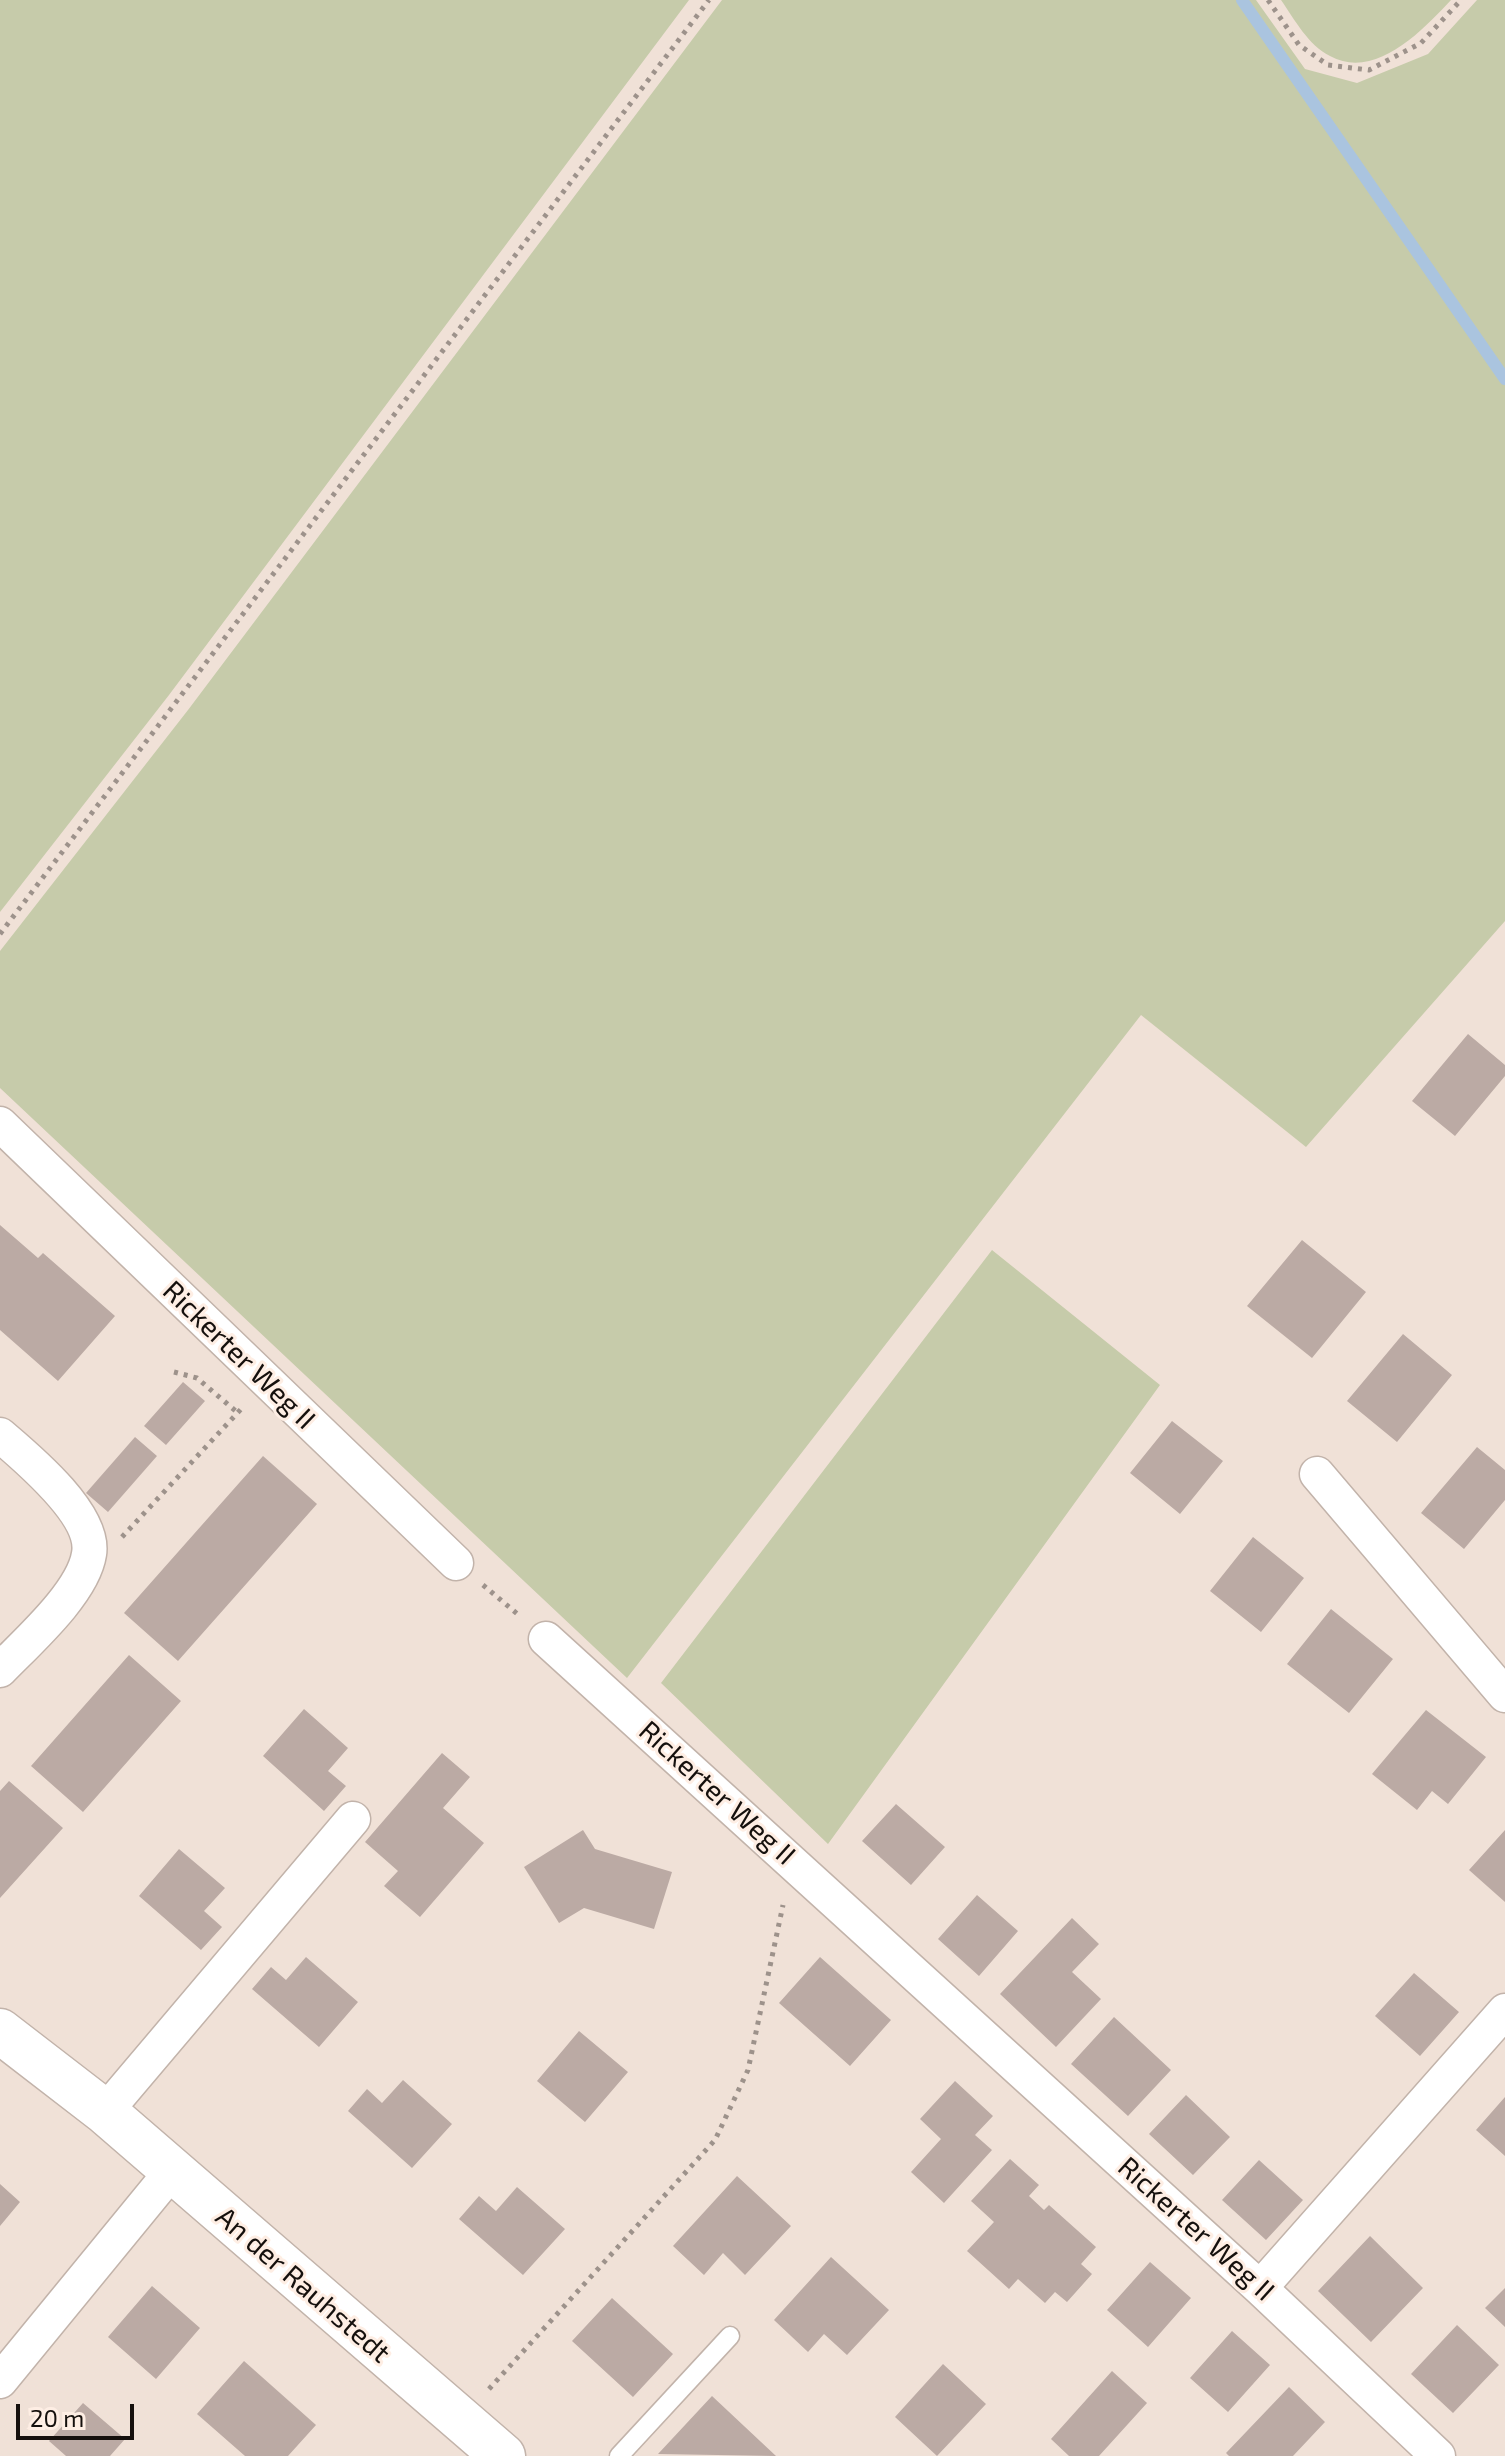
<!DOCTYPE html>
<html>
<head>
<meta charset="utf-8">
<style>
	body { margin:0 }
	#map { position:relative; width:1505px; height:2456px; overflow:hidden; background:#f0e1d7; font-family:"Exo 2",sans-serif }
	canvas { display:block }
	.scale { position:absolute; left:16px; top:2404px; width:118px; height:36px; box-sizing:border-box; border:4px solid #15100d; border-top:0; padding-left:10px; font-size:24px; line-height:28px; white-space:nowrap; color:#15100d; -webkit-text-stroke:6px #feeee4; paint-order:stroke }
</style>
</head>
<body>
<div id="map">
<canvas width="1505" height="2456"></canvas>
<div class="scale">20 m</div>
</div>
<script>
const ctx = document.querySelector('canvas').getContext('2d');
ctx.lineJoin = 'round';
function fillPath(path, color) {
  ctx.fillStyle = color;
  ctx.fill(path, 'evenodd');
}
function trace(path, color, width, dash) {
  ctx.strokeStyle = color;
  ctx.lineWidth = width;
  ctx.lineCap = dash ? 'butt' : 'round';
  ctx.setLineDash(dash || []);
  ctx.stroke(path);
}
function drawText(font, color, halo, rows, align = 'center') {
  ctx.font = font + ' "Exo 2",sans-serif';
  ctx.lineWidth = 6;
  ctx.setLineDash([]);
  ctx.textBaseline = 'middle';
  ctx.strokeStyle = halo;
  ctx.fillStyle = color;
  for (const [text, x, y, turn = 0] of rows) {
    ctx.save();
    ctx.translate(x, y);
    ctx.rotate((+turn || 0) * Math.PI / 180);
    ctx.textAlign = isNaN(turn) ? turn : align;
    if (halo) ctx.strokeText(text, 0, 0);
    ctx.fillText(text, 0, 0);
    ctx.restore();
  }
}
const green = new Path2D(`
	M0,0H689L169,695L0,912Z
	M722,0H1256L1305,69L1357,83L1428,54L1477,0H1505V921L1306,1147L1141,1015L627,1678L0,1088V951L188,710Z
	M1281,0H1451C1423,30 1375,81 1330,56C1308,45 1295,20 1281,0Z
	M992,1250L1160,1385L828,1844L661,1683Z`);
const stream = new Path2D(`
	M1242,0L1505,379`);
const building = new Path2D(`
	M1468,1034L1505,1065V1076L1455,1136L1412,1101Z
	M0,1225L38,1258L43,1253L115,1316L58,1381L0,1330Z
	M1302,1240L1366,1292L1312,1358L1247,1306Z
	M1403,1334L1452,1375L1397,1442L1347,1401Z
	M183,1382L205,1401L166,1445L144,1426Z
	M1172,1421L1223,1461L1180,1514L1130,1473Z
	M135,1437L157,1456L108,1512L86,1493Z
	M1477,1447L1505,1470V1500L1464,1549L1421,1513Z
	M263,1456L317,1504L178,1661L124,1613Z
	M1253,1537L1304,1578L1261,1632L1210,1591Z
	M1331,1609L1393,1659L1349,1713L1287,1664Z
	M129,1655L181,1701L83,1812L31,1766Z
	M304,1709L348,1748L328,1771L346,1786L324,1811L263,1756Z
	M1426,1710L1486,1757L1448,1804L1432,1791L1417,1810L1372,1774Z
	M442,1753L470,1777L443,1808L484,1843L420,1917L384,1886L398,1871L365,1842Z
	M9,1781L63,1828L0,1898V1791Z
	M896,1804L945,1847L911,1885L862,1841Z
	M583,1830L595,1849L672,1872L654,1929L584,1908L559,1923L524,1867Z
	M1505,1830V1902L1469,1870Z
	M179,1849L225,1888L204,1911L222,1927L201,1950L139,1896Z
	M977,1895L1018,1931L979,1976L938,1939Z
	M1072,1918L1099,1944L1072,1972L1101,1999L1056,2047L1000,1994Z
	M306,1957L358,2002L319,2047L252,1989L271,1967L286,1980Z
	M820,1957L891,2020L850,2066L779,2003Z
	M1414,1973L1459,2012L1420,2056L1375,2016Z
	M1114,2017L1171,2070L1128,2116L1071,2064Z
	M579,2031L628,2072L585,2122L537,2081Z
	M403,2080L452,2124L412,2168L348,2111L367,2089L382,2103Z
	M955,2081L993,2116L975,2135L992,2150L944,2203L911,2172L941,2139L920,2119Z
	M1186,2095L1230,2137L1193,2175L1149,2134Z
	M1505,2097V2156L1476,2130Z
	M1010,2159L1039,2185L1029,2196L1044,2210L1049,2205L1096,2247L1081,2264L1092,2274L1067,2302L1055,2292L1045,2303L1018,2279L1009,2289L967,2251L994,2222L971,2201Z
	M1259,2160L1303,2200L1266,2240L1222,2200Z
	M737,2176L791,2226L745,2275L723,2253L704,2275L673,2246Z
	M0,2184L20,2202L0,2226Z
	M517,2187L565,2229L523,2275L459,2219L479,2196L496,2211Z
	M1370,2236L1423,2288L1371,2342L1318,2291Z
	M831,2257L889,2310L847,2355L824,2334L808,2352L774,2320Z
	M1150,2262L1191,2298L1148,2347L1107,2310Z
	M152,2286L200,2328L156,2379L108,2337Z
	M1505,2288V2327L1485,2308Z
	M612,2298L673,2354L633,2397L572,2341Z
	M1457,2325L1499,2365L1453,2413L1411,2374Z
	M1232,2331L1270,2365L1228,2412L1190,2378Z
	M244,2361L316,2425L288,2456H245L197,2414Z
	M943,2364L986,2404L937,2456L895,2417Z
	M1112,2371L1147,2403L1099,2456H1069L1051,2439Z
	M1289,2387L1325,2422L1293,2456H1229L1226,2453Z
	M712,2396L776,2456L658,2454Z
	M83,2403L125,2439L110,2456H66L49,2441Z`);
const path = new Path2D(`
	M1268,0L1299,45L1328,65L1369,70L1421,43L1461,0
	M0,934L709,0
	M174,1372L197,1378L238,1413
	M122,1537L243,1407
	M483,1585L521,1617
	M489,2389L715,2140L748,2070L783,1905`);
const service = new Path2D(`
	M619,2456L730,2336`);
const minor = new Path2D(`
	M0,1124L456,1563
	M0,1435C27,1458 96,1515 89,1554C83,1593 27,1642 0,1670
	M1317,1474L1505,1695
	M546,1639L1260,2288L1438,2456
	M105,2112L353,1819
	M1260,2288L1505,2011
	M0,2381L172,2171`);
const tertiary = new Path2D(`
	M0,2031L105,2112L503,2456`);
const streetNames = [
	["Rickerter Weg II",239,1355,44],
	["Rickerter Weg II",717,1793,42],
	["Rickerter Weg II",1196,2229,42],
	["An der Rauhstedt",303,2285,41]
];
fillPath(green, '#c6cbaa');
trace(stream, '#aac4df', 12);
fillPath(building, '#bbaaa4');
trace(service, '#c2b3aa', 21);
trace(minor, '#c2b3aa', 37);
trace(tertiary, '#c2b3aa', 47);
trace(path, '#9d928b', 5, [4, 6]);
trace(service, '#fff', 18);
trace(minor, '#fff', 34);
trace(tertiary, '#fff', 44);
drawText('28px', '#15100d', '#feeee4', streetNames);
</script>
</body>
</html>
